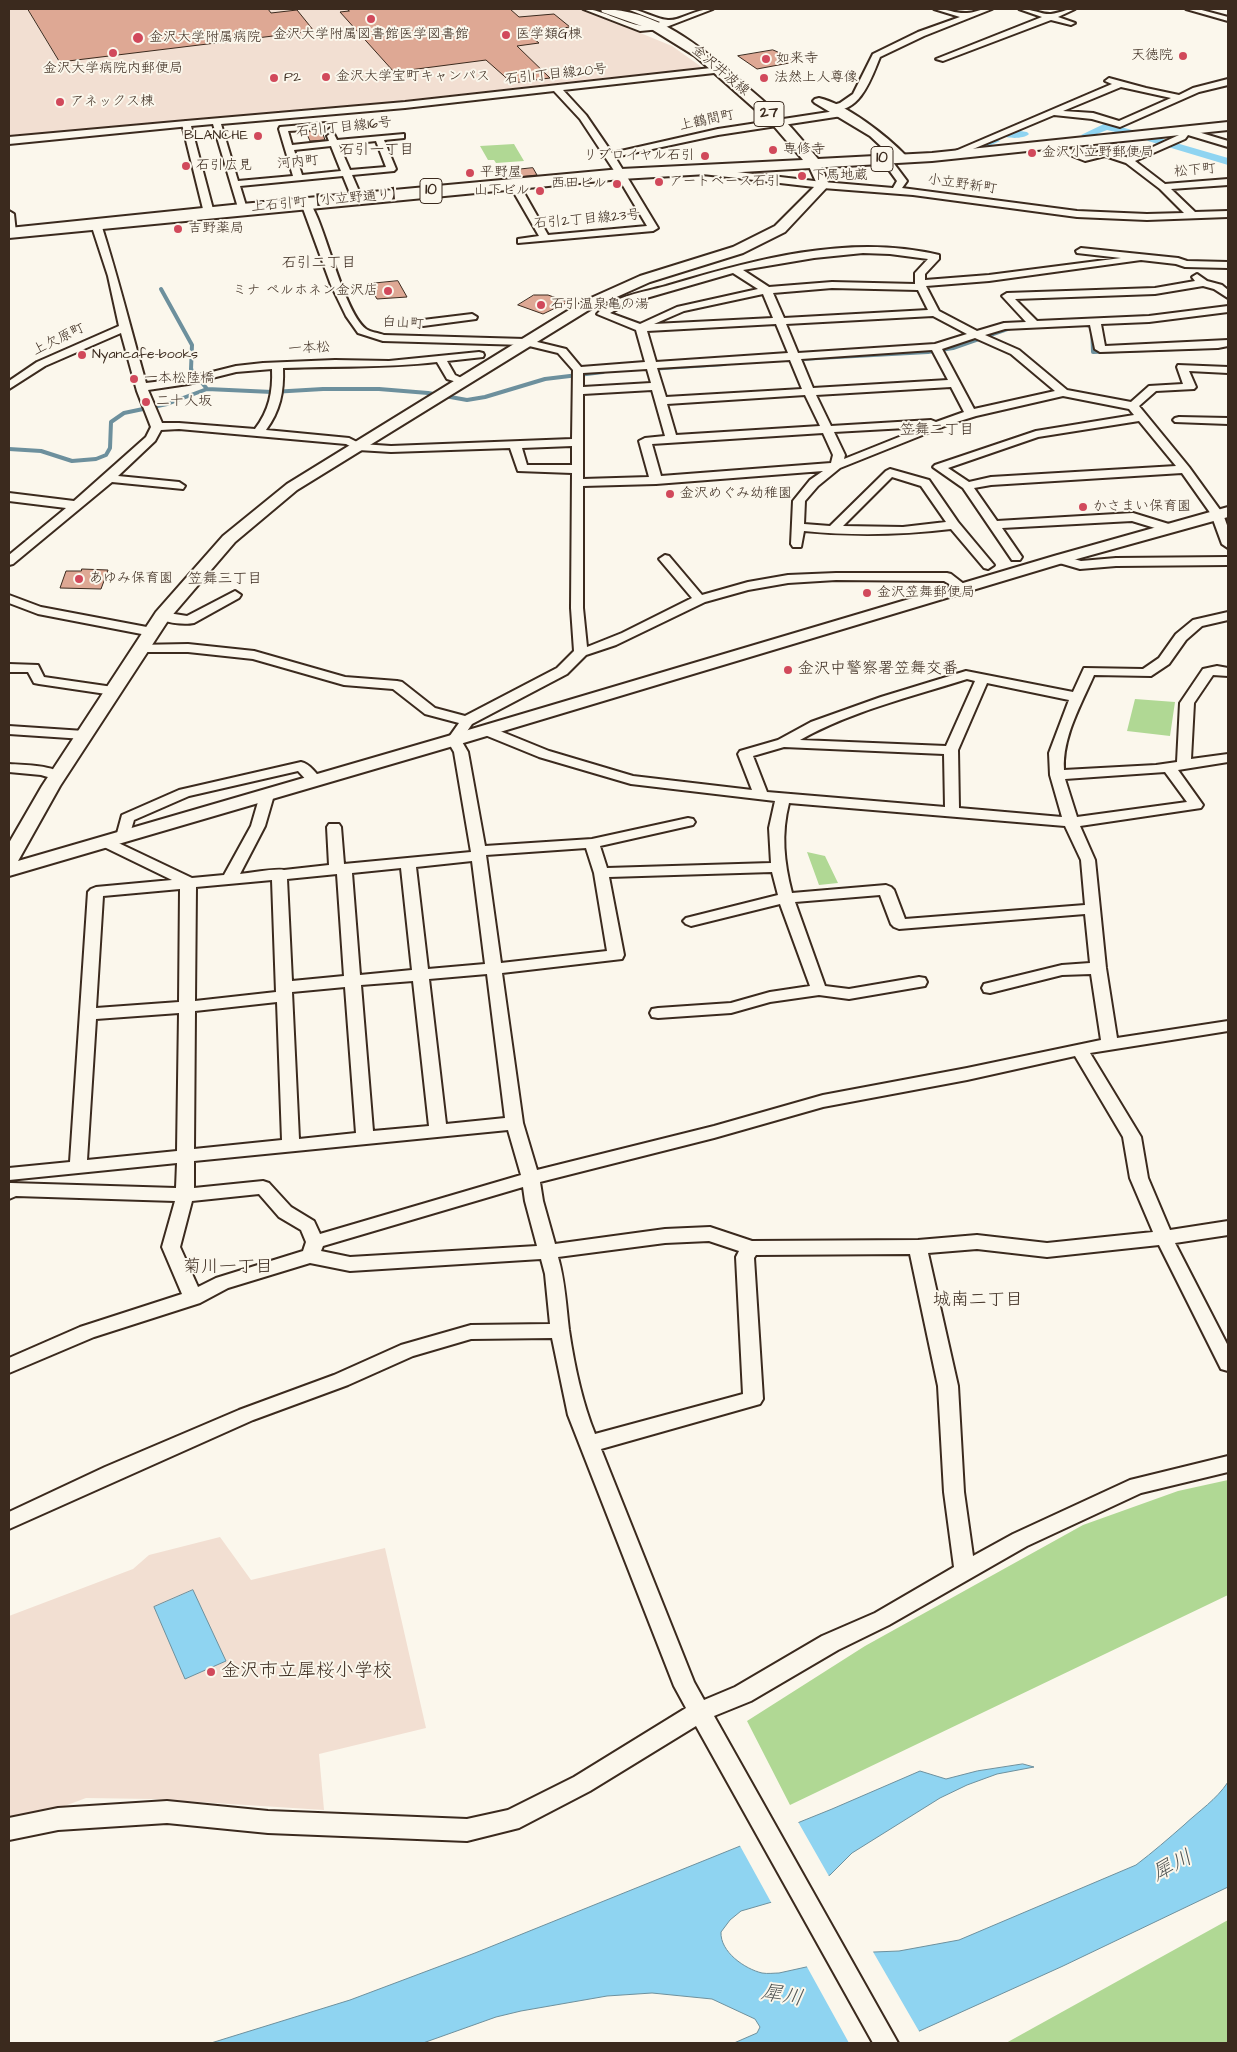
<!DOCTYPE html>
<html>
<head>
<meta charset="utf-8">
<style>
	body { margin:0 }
	#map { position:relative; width:1237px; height:2052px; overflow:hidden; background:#fbf7ec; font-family:"Architects Daughter",sans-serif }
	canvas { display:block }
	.frame { position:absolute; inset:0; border:10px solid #3b2a1e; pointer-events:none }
</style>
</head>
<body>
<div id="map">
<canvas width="1237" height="2052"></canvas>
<div class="frame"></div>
</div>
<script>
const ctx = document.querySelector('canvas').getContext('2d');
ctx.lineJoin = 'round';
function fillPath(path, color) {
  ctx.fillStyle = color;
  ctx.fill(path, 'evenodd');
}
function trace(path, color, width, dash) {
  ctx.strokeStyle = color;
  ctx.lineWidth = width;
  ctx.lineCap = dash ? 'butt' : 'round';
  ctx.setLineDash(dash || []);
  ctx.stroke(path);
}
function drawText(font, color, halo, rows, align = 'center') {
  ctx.font = font + ' "Architects Daughter","Klee One",sans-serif';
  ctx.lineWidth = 4;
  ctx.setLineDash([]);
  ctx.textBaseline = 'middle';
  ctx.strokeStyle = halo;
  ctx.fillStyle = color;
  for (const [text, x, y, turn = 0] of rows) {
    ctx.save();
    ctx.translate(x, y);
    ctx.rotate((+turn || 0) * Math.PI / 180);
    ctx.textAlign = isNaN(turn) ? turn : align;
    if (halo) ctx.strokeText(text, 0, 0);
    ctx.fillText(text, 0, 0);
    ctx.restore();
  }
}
const built = new Path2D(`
	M9,9H582L672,46L703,68L454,98L9,138Z
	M220,1537L251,1580L385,1548L426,1728L319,1754L324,1810L152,1799L86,1798L19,1823L9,1824V1616L133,1569L149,1555Z`);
const green = new Path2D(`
	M514,144L524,161L496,163L494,160H488L480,146Z
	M1135,699L1175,702L1170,736L1127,731Z
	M807,852L825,856L838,883L819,885Z
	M1228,1480V1595L790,1805L747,1721L865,1646L1083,1525L1178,1491Z
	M1228,1920V2043H1006Z`);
const water = new Path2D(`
	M193,1590L226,1661L185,1679L154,1607Z
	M1023,1764L1034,1767L997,1774L967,1785L940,1798L852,1853L830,1875L772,1902L741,1911L730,1920L721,1932C720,1952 745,1969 762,1973C768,1974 774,1973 779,1973L874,1952L899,1951L959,1940L1136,1865C1153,1852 1168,1839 1184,1825C1200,1810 1216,1800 1228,1782V1887L1063,1966L893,2043H734L757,2033L760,2027L755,2019L712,1999L652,1993L607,1996L521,2011L496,2017L423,2043H211L350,2000L475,1953L832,1809L920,1771L946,1779L977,1771Z`);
const pier = new Path2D(`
	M797,1820L830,1878L772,1904L739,1844Z
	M872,1950L920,2033L899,2043H849L806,1965Z`);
const stream = new Path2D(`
	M161,289L192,345L191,369L207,389
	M1082,324L1092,326L1093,352L1203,348
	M782,360L928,352L953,348L1013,327
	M649,369L725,364
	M9,449L41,451L72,461L96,459L106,455L110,448L111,422L124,413L167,404L207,389L272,392L323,389H379L428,393L467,400L485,397L545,379L603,372`);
const canal = new Path2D(`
	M1106,123L1132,130L1134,132L1128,135L1107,130L1087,138L1081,135Z
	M1013,130L1027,132L1029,134C1024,139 1007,139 1002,135Z
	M1152,136L1228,158V165L1148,141L1146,139L1148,137Z
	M994,138L1000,141L987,147L981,144Z`);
const building = new Path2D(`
	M28,9H268L271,13L297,10L314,31L60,62Z
	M347,9H510L519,17L554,14L570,27L527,33L539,43L517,46L550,78L512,83L486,60L394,72L340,12L349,11Z
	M773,50L800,61L757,69L738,56Z
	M322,131L325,140L310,141L306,132Z
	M533,168L537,175L518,177L514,170Z
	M398,281L407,297L377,299L368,284Z
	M534,295H548L568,302L543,314L518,305Z
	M82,569L108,570L101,589L60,588L66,571H81Z`);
const minor = new Path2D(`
	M583,9C606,8 640,36 660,22L627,9C642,9 654,19 668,20C680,21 697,8 713,9L661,29L640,31Z
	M934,9C946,8 956,14 967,13C976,13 982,8 992,9L924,36L880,57C871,79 860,114 830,110V106L840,103L853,94L873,54L918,32L960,17Z
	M1019,9C1030,8 1043,15 1051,14C1060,13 1066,9 1075,9L1058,17L1075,23L1071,25L1051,20L943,61L936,59L1042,17Z
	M1186,9H1198L1228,17V21Z
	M720,67L723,68V72L563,90L586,115L612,153L718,129L842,110L846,113L842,116L718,135L615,157L658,228L653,231L518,243V239L539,236L509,184L514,181L519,184L548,235L647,226L613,169L580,119L554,91L405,108L221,124L238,181L293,176L279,129L280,127L326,123L330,126L326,129L288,131L292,145L329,141L327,136L331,133L334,134L337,140L404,134V138L384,140L396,169L394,171L352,175L362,198L357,201L352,198L343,176L240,186L247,209L242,212L239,211L213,124L191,126L214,213L209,216L204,213L182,124L186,121L405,102ZM376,141L386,167L350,170L339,145ZM331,146L341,171L302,175L294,150Z
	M1109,78L1146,88L1179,95L1193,88L1228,79V85L1199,92L1120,127L1092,119L1054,115L954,157H948L946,155L1112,84L1105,81ZM1121,87L1171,98L1119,121L1093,113L1063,111Z
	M1185,128L1228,141V147L1188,135L1185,139L1135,161L1165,184L1228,179V185L1171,189L1195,212L1228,211V217L1147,220L1077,217L913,195L823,188L694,173L689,170L694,167L823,182L893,188L897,181L881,159L886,156L889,157L907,181L902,188L1077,211L1147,214L1184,213L1160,189L1126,163L1105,156L1085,161L1045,145L1050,142L1053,143L1086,155L1105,150L1129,158L1179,135L1177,131L1178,129Z
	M306,200C321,205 341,310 366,329C370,332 379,333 384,335L525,339L566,349L581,367L645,362L636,330L597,314C613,296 644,292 666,286C752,260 849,233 939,255V259L925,274V280L989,275L1121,258L1077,253L1076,251L1081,248L1178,258L1187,261L1228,262V268L1185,267L1176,264L1141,260L989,281L926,286L939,311L977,331L1004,323L1026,322L1002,296L1007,293L1155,288L1195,281L1192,277L1197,274L1207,281L1222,285L1228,290V298L1214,289L1203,286L1155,294L1015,299L1037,321L1149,316L1228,306V312L1149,322L1101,324L1105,346L1228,340V346L1218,348L1100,352L1095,349L1090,325L1005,329L985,335L1019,350L1067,390L1131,402L1149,386L1183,384L1177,367L1178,365L1228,367V373L1189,371L1196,387L1194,389L1156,391L1139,406L1189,467L1223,514L1228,528V548L1222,544L1211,514L1182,473L991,485L974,488L997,521L1133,513L1172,525L1174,528L1168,532L1132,521L1002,528L1022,557L1020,560H1012L963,488L933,467L935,465L1036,431L1134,415L1129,409L1063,396L976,416L950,424L840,468L818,486L805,501L804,524L830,526L886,471L890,469L929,480L958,522L994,565L988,569L984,568L951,529C901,535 854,536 804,531L801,547H793L791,544L793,501L810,480L823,471L656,484L583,486V608L587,647L622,633L692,598L659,559L665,555L669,556L702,595L748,582L788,575L836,573H947L951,574L969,588L963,592L944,581L836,580L788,583L748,590L705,602L616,645L586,655L567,674L472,724L461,740L468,752L485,846L592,839L688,818L693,819L695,822L693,825L600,846L607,868L771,863L769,828L775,801L631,784L539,757L480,733L478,730L485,726L490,727L549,751L633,776L752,790L738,754L740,751L778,740L811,722L881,697L966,671L1073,692L1084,668L1143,669L1159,658L1176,634L1193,620L1228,612V620L1202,626L1186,640L1169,664L1151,676L1094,675C1081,705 1062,737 1064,770L1156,765L1177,762L1180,703L1203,669L1217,666L1228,668V676L1213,675L1194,703L1191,759L1228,754V762L1178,770L1203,805L1201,808L1080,826L1095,860L1106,968L1117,1038L1228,1021V1031L1090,1053L1141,1137L1148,1178L1170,1230L1228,1221V1235L1175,1243L1228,1346V1371L1221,1369L1159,1245L1047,1257L977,1249L928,1253L958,1386L964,1492L973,1556L1013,1534L1130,1480L1228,1456V1472L1141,1493L1027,1546L889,1625L838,1650L751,1701L714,1716L898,2043H873L696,1726L590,1791L519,1828L467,1841L268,1833L167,1823L58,1830L9,1840V1818L58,1808L167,1801L268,1811L467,1819L508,1810L574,1777L686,1708L674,1686L568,1415L552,1338L471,1339L413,1356L348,1385L253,1420L9,1529V1512L105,1467L239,1410L334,1375L401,1345L471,1325L550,1324L545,1274L541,1259L350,1271L310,1263L228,1288L200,1303L94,1337L9,1373V1358L80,1327L182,1294L162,1247L175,1201L16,1196L9,1199V1183H11L176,1188L177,1163L9,1180V1168L70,1162L88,892L91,889L96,887L172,880L100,845L98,842L100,839H110L192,878L224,875L251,826L260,795L262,792H272L274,795L265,826L240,874C250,873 276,868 284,870L329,865L327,827L329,824H339L341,827L344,864L471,852L454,752L447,740L459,723L425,714L393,689L344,685L253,659L188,652H141L136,651L134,648L136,645L188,644L254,651L345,677L397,681L402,682L435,708L465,716L557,668L574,651L571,608L572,473L518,471L510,448L391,452L358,450L346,444L179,429L161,430L155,441L118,476L179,482L185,486L183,489L112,482L13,564L9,565V555L66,508L9,501V493L74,501L146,437L151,427L137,391L121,333L45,366L9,389V381L37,362L119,326L108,276L91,224L96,221L101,224C118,277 131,330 146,383L188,378L236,366L263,363L335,360L389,361L479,352L483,353L484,355L483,357L447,361L455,375L468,381L467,383L463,384L447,379L437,362C385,368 334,366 283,368C284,392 280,411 266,430L349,438L361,444L391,446L572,439L573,370L558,353L525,345L383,341L358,333L346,316L331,285L301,203ZM863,253L890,254L928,259L915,273V284L832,282L769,287L743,270L814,258ZM733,273L758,289L677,307L640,324L610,313L629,303ZM832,288L918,290L928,310L784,318L773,293ZM763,294L773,318L654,324L684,311ZM933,316L967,334L935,344L798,353L786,324ZM776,324L788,353L656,362L647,331ZM975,338L1011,354L1055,391L974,409L942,349ZM932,350L948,380L813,388L801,359ZM790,360L802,389L666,397L657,368ZM272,369C273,392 269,411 255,429L179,423H162L148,390L188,384L236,372ZM647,369L651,383L583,387V373ZM951,387L964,412L936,422L931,420L831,426L816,395ZM652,390L665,436L645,438L639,441L649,477L583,479V394ZM805,395L820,426L676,435L667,404ZM1139,421L1176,466L991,477L969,482L948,468L1038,437ZM924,427L844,459L845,455L834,432ZM823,433L833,455L831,463L661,476L652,444ZM572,446V465H527L522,448ZM892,477L921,486L946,522L903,527L843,526ZM967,679L975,681L946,746L800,740C851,711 911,697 967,679ZM987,683L1069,700L1049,753L1050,775L1062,817L959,808L958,750ZM784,747L944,754L945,807L767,792L753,756ZM1165,772L1187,802L1077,817L1065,779ZM789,803L1065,826L1081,860L1085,905L905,919L894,890L891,887L886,885L792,893C784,862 781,834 789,803ZM586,848L594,873L607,951L501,963L486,855ZM472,861L485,964L428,969L416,867ZM401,868L412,970L360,975L352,873ZM772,872L778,895L686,918L683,921L686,924L691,926L780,904L810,986L770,992L731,1003L658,1008L652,1009L650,1013L652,1017L658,1018L731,1013L770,1002L819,995L849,999L925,986L927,982L925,978L919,977L849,989L825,986L795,902L880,895L891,924L894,927L899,929L1085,914L1090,963L1062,965L984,984L982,988L984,992L990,993L1062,975L1091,974L1101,1040L967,1068L823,1095L714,1126L537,1170L523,1123L502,973L622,959L624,955L609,877ZM337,874L344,976L292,981L287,879ZM272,880L276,992L195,1001L196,887ZM180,889L179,1002L96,1008L103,896ZM487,974L505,1118L446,1124L429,979ZM413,981L429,1126L373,1131L361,985ZM345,987L356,1133L299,1139L292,992ZM277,1002L282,1140L194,1149L195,1011ZM179,1013L177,1151L87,1160L96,1019ZM1075,1056L1123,1137L1130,1178L1153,1232L1047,1243L977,1235L918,1240L752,1241L710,1227L665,1229L555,1244L543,1201L540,1182L714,1138L823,1107L967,1080ZM508,1130L521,1175L320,1234L314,1221L291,1207L269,1183L263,1181L194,1188V1161ZM523,1187L525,1201L537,1246L350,1257L321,1251L323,1246ZM259,1194L279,1217L301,1230L306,1242L303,1251L216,1278L198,1287L180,1247L192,1201ZM709,1241L739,1251L736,1257L743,1394L595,1434C582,1402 574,1364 569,1330C566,1305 565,1281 558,1257L665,1243ZM910,1254L938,1386L944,1492L954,1567L875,1613L822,1636L735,1687L704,1700L694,1682L601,1449L760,1404L763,1399L754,1258L756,1255Z
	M9,211L14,214L16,233L11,236L9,235Z
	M472,314L477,317L476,319L423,326L418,323L423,320Z
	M1179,417L1228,418V424L1175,422L1173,420L1175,418Z
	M1060,555L1081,561L1116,558L1228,557V565L1116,566L1080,569L1056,562L1054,559L1056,556Z
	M235,591L241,595L239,598L194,623C184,625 162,623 156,616L162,612L187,616Z
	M9,595L41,607L152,628L159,632L152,636L38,614L9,603Z
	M9,664L38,665L44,677L113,687L120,691L113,695L39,684L34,683L28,672H9Z
	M9,726L84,731L91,735L84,739L9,734Z
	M301,762C310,764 317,774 322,781L320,784H310L298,771L189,796L134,820L128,840H118L116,837L122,815L179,790Z
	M9,764C23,765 56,765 65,776L63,779L58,780L41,775L9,772Z`);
const tertiary = new Path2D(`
	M819,98C846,104 887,136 906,156L908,159L906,162H898L870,136L815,103L813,101L815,99Z
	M186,121L192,124L190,126L9,144V137Z
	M813,158L819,162L829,185L785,232L743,253L650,282L592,308L297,490L235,542L169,619L60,786L18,861L448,736L1054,556L1228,507V517L1066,562L460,744L9,876V843L42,786L156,612L223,536L287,484L582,302L640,276L733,247L775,226L817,184L807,162Z`);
const primary = new Path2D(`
	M601,9C656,9 700,46 740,81C754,93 769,105 783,119C795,131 806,145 818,159L932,153L1228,122V130L932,161L621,179L9,238V228L242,204L621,169L803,160L773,125L695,56L653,30L602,12Z`);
const markers = [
	[371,19,5,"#d1495b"],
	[506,35,5,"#d1495b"],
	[138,38,6,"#d1495b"],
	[113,53,5,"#d1495b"],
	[1183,56,5,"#d1495b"],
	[766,59,5,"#d1495b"],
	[326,77,5,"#d1495b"],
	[274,78,5,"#d1495b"],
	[764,78,5,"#d1495b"],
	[60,102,5,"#d1495b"],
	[258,136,5,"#d1495b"],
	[773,150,5,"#d1495b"],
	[1032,153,5,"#d1495b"],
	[705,156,5,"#d1495b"],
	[186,166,5,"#d1495b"],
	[470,173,5,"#d1495b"],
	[802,176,5,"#d1495b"],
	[659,182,5,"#d1495b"],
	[617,184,5,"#d1495b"],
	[540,191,5,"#d1495b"],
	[178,229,5,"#d1495b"],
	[388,291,5,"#d1495b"],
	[541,305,5,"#d1495b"],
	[82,355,5,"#d1495b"],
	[134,379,5,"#d1495b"],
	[146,402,5,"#d1495b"],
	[670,494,5,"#d1495b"],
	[1083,507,5,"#d1495b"],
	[79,579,5,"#d1495b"],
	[867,593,5,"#d1495b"],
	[788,670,5,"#d1495b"],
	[211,1672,5,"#d1495b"]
];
const farPoinames = [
	["金沢大学附属図書館医学図書館",371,35,"center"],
	["医学類G棟",516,35],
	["金沢大学附属病院",149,38],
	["天徳院",1173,56,"right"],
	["如来寺",776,59],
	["金沢大学病院内郵便局",113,69,"center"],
	["金沢大学宝町キャンパス",336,77],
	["P2",284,78],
	["法然上人尊像",774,78],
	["アネックス棟",70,102],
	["BLANCHE",248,136,"right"],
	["専修寺",783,150],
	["金沢小立野郵便局",1042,153],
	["リブロイヤル石引",695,156,"right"],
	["石引広見",196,166],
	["平野屋",480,173],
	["下馬地蔵",812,176],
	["アートベース石引",669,182],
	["西田ビル",607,184,"right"],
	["山下ビル",530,191,"right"],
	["吉野薬局",188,229],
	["ミナ ペルホネン金沢店",378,291,"right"],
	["石引温泉亀の湯",551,305],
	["Nyancafe-books",92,355],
	["一本松陸橋",144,379],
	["二十人坂",156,402],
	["金沢めぐみ幼稚園",680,494],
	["かさまい保育園",1093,507],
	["あゆみ保育園",89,579],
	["金沢笠舞郵便局",877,593]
];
const farStreetnames = [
	["金沢井波線",720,71,40],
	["石引1丁目線20号",556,75,-6],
	["上鶴間町",707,121,-12],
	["石引1丁目線16号",344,128,-6],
	["河内町",298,163,-6],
	["松下町",1195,171,-5],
	["小立野新町",962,185,8],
	["上石引町【小立野通り】",328,201,-5],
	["石引2丁目線23号",587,220,-5],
	["白山町",403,324,3],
	["上欠原町",59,340,-26],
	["一本松",309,349,-3]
];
const shields = [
	[769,114,30],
	[882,159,22],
	[431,191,22]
];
const shieldNames = [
	["27",769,114],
	["10",882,159],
	["10",431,191]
];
const farNeighbourhoodnames = [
	["石引一丁目",377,151],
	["石引二丁目",319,264],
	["笠舞二丁目",937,431],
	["笠舞三丁目",225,580]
];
const poiNames = [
	["金沢中警察署笠舞交番",798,670]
];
const neighbourhoodNames = [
	["菊川一丁目",228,1268],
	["城南二丁目",978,1301]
];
const nearPoinames = [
	["金沢市立犀桜小学校",221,1672]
];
const nearWaternames = [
	["犀川",1173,1867,-28],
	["犀川",782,1997,10]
];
fillPath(built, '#f2dfd2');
fillPath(green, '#b0d894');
fillPath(water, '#8fd4f1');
trace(water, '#6d909d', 1);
fillPath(pier, '#fbf7ec');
trace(stream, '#6d909d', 4);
fillPath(canal, '#8fd4f1');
fillPath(building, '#dea894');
trace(building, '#3b2a1e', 1);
trace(minor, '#3b2a1e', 4);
trace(tertiary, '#3b2a1e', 4);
trace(primary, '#3b2a1e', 4);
fillPath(minor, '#fbf7ec');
fillPath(tertiary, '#fbf7ec');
fillPath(primary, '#fbf7ec');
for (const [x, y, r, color] of markers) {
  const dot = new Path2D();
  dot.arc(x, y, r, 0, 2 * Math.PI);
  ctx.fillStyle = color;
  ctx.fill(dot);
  trace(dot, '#fbf7ec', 2);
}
drawText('14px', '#3b2a1e', '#fbf7ec', farPoinames, 'left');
drawText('14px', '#3b2a1e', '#fbf7ec', farStreetnames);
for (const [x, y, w] of shields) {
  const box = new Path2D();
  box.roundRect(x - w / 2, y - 12.5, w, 25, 4);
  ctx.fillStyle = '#fbf7ec';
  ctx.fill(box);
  trace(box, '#3b2a1e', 1);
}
drawText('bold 15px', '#3b2a1e', null, shieldNames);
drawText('15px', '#3b2a1e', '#fbf7ec', farNeighbourhoodnames);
drawText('16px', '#3b2a1e', '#fbf7ec', poiNames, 'left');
drawText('18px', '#3b2a1e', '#fbf7ec', neighbourhoodNames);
drawText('19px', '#3b2a1e', '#fbf7ec', nearPoinames, 'left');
drawText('italic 21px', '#505453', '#fbf7ec', nearWaternames);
</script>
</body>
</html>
